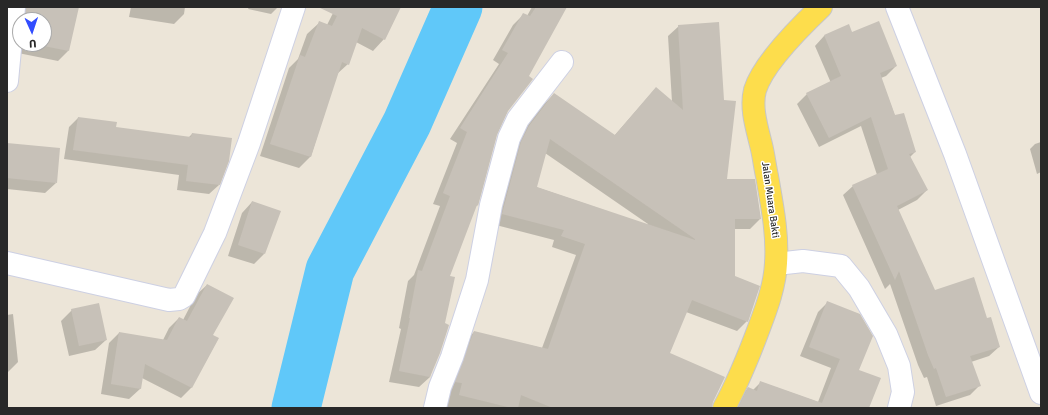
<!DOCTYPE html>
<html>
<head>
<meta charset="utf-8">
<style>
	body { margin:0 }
	#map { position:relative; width:1048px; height:415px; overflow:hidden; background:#ece5d8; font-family:Signika,sans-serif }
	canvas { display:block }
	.frame { position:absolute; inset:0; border:8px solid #282828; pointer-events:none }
	.north { position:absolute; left:12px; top:12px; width:40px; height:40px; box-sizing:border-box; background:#fff; border:1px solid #a9a9a9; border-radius:50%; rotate:177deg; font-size:11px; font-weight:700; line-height:16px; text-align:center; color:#282828 }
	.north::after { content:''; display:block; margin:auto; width:14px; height:18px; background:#324dff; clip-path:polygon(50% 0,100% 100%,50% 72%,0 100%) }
</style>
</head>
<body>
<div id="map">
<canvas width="1048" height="415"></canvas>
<div class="frame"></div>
<div class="north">U</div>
</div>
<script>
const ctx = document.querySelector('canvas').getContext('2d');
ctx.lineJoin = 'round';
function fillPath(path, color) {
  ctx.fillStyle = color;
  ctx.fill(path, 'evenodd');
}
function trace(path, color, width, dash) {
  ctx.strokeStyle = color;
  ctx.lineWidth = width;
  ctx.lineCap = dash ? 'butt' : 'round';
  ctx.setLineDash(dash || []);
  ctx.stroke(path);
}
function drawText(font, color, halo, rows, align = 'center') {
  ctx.font = font + ' Signika,sans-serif';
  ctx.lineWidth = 3;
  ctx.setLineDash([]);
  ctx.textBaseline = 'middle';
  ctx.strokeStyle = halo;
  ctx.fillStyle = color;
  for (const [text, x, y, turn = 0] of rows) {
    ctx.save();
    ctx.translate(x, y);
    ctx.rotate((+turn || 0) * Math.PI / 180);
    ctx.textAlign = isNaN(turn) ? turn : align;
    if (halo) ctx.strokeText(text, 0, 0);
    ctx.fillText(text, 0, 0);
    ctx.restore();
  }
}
const shadow = new Path2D(`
	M18,7H69L68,51L58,61L13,52ZM20,20H44V44H20Z
	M131,7H185L184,14L174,24L129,17Z
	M249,7H278L271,14L248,9Z
	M336,7H400L384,39L373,51L356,42L348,64L337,74L311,156L299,168L260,156L289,68L298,59L307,34L319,23L327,25Z
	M532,7H565L507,111L497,132L477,205L475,208L448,277L430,377L419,387L389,382L401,329L399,328L408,281L414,275L440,206L433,204L457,143L450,139L499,64L493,60L513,25L524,14L527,16Z
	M679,26L726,180L760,219L750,229H734V277L747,321L737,331L686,312L669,354L712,402L711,408H443L464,342L474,332L542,348L576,255L552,247L554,240L492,224L519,137L543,105L554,94L614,136L656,88L672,102L668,36ZM545,153L648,224V225L536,187Z
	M848,26L852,33L896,66L886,76L881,78L895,116L915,152L910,157L927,190L917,200L898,210L934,291L986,319L999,347L989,356L971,362L980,385L970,395L936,406L927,377L924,378L918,365L890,284L885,289L843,195L853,186L877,175L861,126L819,147L797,104L807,94L831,83L815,46L824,36Z
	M78,118L115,128L188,138L192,134L219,185L209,194L177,190L179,175L64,159L69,127Z
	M1041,142V172L1037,174L1030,149L1035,144Z
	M7,144L56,183L45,193L7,189Z
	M252,202L264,254L254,264L228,256L242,213Z
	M207,285L212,336L218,339L191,388L181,398L142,378L140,389L129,399L101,394L109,343L119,333L163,340L169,328L179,318L183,320L196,295Z
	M828,302L858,370L868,408H734L739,398L748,388L753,390L761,382L818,402L831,368L800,356L818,312Z
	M72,310L106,340L95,350L69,356L61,321Z
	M13,314L18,362L7,373V315Z`);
const river = new Path2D(`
	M296,408L330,270L407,123L458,7`);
const building = new Path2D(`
	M26,7H79L69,51L34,44H44V20H25Z
	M318,7H401L385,40L362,28L349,65L342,62L311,157L270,144L300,55L305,57L319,21L332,26L337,16Z
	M536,7H567L529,76L533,79L508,111L497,135L478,206L477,205L450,276L455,277L445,323L449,325L440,353L430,377L399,371L410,318H409L418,270L422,271L450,196L443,193L467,132L460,128L508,53L502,50L523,13L530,16Z
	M879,21L897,66L880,73L895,115L904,113L916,152L909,154L928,190L897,206L935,290L974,277L987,318L991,317L1000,347L970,356L981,386L946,397L936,368L934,369L928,355L899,271L895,280L852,185L888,169L871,117L829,138L806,93L841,76L824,35L849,24L852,32Z
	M719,22L724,100L736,101L727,179H755L761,219H735V276L760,286L748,322L692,300L670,353L725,377L713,402L712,408H553L521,395L518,408H512L459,395L462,383L455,382L474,331L548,349L585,244L561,236L564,230L502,214L521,142L529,126L554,93L615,135L656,87L683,110L678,25ZM550,139L695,239V240L537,187Z
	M78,117L117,122L116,127L191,137L192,133L232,138L229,161L220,185L186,181L188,165L73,150Z
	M7,143L60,148L57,183L7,178Z
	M252,201L281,211L265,254L238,245Z
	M207,284L234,298L213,335L219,338L192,388L145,364L141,389L111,384L119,332L167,340L179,317L187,321Z
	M827,301L860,314L873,336L859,370L881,378L869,408H738L748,387L757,391L760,381L822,403L840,359L809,347Z
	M99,303L107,340L79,346L71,309Z`);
const minor = new Path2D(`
	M897,7L955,154L1041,393
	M7,81L14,7
	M7,263L169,300L179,299L184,296L215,233L249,143L294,7
	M776,264L803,261L841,266L859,288L886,334L899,366L903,392L899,408
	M435,408L440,387L452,357L477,280L491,205L509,138L518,119L562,62`);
const major = new Path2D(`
	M724,408C738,382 749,355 759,328C767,307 775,285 776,263C778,234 772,205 767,176C765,167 764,158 762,149C758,131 750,109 755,90C763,64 801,26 821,7`);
const streetNames = [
	["Jalan Muara Bakti",770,200,82]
];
fillPath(shadow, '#0003');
trace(river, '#60c8f9', 49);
fillPath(building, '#c7c1b8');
trace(minor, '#cdd0e3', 24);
trace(major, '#c7c7c7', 24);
trace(minor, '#fff', 22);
trace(major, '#fddd4c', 22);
drawText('10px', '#282828', '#fff', streetNames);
</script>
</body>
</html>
